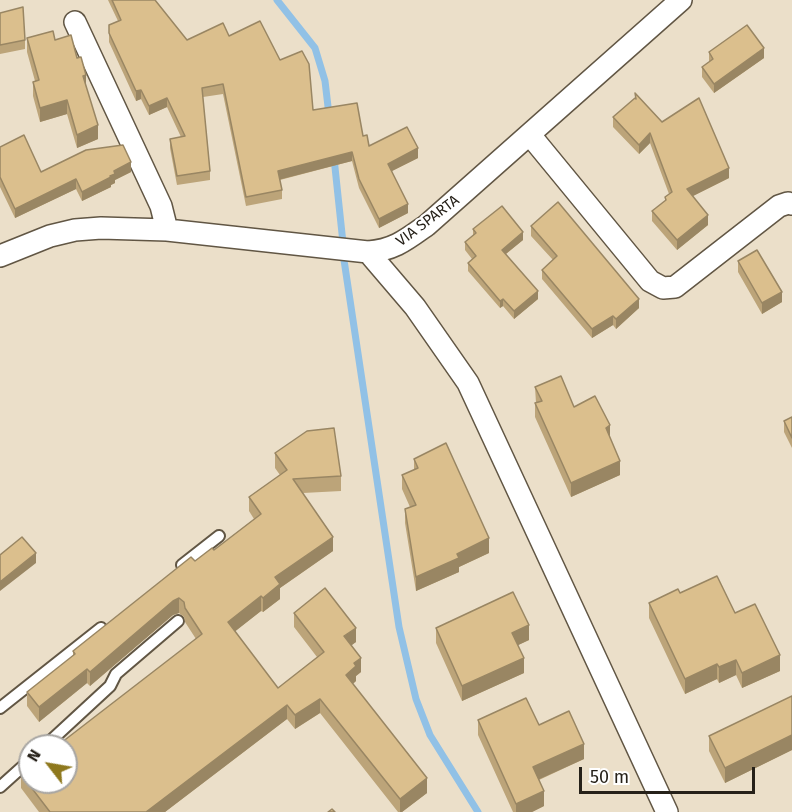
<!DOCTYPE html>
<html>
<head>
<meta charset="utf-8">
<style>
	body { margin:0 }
	#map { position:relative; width:792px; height:812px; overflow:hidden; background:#ebdfc9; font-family:"Fira Sans",sans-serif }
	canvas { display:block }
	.north { position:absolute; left:18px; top:734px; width:60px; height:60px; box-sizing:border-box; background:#fff; border:2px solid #a8a6a3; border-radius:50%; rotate:301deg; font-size:16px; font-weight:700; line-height:24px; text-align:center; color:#262119 }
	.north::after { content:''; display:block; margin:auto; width:21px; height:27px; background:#8e781d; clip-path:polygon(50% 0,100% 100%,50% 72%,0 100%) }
	.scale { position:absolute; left:579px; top:767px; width:176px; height:27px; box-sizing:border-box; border:3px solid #262119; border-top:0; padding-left:8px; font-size:18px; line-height:21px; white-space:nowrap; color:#262119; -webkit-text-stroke:4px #fff; paint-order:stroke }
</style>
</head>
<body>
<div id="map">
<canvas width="792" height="812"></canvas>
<div class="north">N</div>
<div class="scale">50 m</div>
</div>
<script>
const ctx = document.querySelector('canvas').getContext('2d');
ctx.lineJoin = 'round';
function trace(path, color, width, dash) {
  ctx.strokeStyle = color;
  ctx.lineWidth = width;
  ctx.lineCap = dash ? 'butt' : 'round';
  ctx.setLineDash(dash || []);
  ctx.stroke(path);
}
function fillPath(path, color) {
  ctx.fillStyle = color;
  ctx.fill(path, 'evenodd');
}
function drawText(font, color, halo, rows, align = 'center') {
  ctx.font = font + ' "Fira Sans",sans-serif';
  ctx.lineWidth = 4.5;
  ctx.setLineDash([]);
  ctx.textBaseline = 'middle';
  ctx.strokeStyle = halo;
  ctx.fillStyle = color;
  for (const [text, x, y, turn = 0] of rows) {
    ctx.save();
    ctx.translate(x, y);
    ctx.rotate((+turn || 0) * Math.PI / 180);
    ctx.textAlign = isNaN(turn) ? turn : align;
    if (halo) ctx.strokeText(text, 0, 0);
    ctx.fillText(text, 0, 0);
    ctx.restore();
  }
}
const stream = new Path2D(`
	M277,0L315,48L325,81L329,115
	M334,158L343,243
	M344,260L399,627L416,699L430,735L478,812`);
const service = new Path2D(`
	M182,565L219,536
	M0,708L101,628
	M45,746L110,686L116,674L178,621
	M0,787L30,760`);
const minor = new Path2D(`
	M75,22L161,206L167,230
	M530,135L650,281L663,288L675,287L779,206L788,203L792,204
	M368,252L415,307L468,383L667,812
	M0,256L50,236L75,230L101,228L167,230L368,252C394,250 406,240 427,225L681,0`);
const wall = new Path2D(`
	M108,0H155L187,40L229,36L280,60L313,110L363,136L369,146L418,158L392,171L408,213L379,228L359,188L352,161L280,180L282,190V199L246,206L223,94L203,97L210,171V180L177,185L170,148V139L181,137L167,107L149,115L141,99L136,101L109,42V25L118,21Z
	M0,13L25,40V49L0,54Z
	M27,38L55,40L86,88L98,139L77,148L67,114L40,122L33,96V82L35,81L27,52Z
	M709,52L764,58L714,93L702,77V67L709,62Z
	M635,93L662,122L729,178L693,196L708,225L677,250L652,221V211L665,201V197L669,194L650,143L639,154L613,127V117L635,98Z
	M0,147L41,172H131L115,180V183L111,185V187L82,201L76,189L15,218L0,187Z
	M531,226L639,308L616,329L613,325L592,338L542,279V270L553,260L531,236Z
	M473,229L523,240L506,254L538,299L514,319L503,306L500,308L468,271V263L472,259L465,250V242L473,236Z
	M738,261L782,302L762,314L738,272Z
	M535,387L574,407L610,437L620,475L571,497L535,417V403H536Z
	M792,417V448L784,432V421Z
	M275,453L341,476V491L303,493L333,551L280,588V599L263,612L261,611L235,631L278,688L317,657L294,627V613L356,642L351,645L361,672L356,676V681L353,684L427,793L402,812H398L320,713L295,729L287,719L165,812H39L21,788V774L196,639L185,622L184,617L179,613L173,615L90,686L87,683L39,722L27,706V692L73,656V651L195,561L214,550L254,519L249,511V497L280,475L275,468Z
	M414,459L489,553L459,567V572L416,591L405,523V509L410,507L402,489V475L414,470Z
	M680,593L735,613L780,671L742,688L736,675L719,683L717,679L685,694L649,618V603Z
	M436,628L529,640L518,645L524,673L462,701L436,643Z
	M792,696V750L725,783L709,751V736Z
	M478,720L584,759L539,780L544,806L532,812H513L478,735Z`);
const shadedWall = new Path2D(`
	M764,48V58L714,93V84Z
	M86,75V88L83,76Z
	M141,90V99L136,101V91Z
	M167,98V107L149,115V106Z
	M67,100V114L40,122V108Z
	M98,125V139L77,148V135Z
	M650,133V143L639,154V145Z
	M418,148V158L388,173V164Z
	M352,152V161L278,180V171Z
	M131,162V172L115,180V183L111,185V187L82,201V192L110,176L114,171Z
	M729,168V178L687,199V189Z
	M76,179V189L15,218V209Z
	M408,204V213L379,228V219Z
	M708,215V225L677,250V240Z
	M523,232V240L502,257V250Z
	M538,291V299L514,319V311Z
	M782,292V302L762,314V303Z
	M503,299V306L500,308V301Z
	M639,299V308L616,329V319Z
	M613,316V325L592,338V329Z
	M610,425V439L606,428Z
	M620,461V475L571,497V483Z
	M333,537V551L280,588V599L263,612V598L275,577Z
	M489,538V553L459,567V572L416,591V577L457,554Z
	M36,553V563L0,591V582Z
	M261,596V611L228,637V622Z
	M179,598V613L173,615L90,686V672L173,601Z
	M529,625V640L512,648V633Z
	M356,628V642L344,651V636Z
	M780,655V671L742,688V673Z
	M361,658V672L356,676V681L346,689V675L354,663Z
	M524,658V673L462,701V686Z
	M736,660V675L719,683V667Z
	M717,664V679L685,694V679Z
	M87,669V683L39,722V707Z
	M320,699V713L295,729V715Z
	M287,705V719L165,812H146Z
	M792,735V750L725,783V768Z
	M584,744V759L533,782V767Z
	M427,778V793L402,812H400V799Z
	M544,791V806L532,812H516V804Z`);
const building = new Path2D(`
	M112,0H155L187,40L223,23L229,36L260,21L280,60L302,51L309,64L313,110L357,103L363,136L367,135L369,146L407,127L418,148L388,164L408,204L379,219L359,179L352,152L278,171L282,190L246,197L223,84L202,88L210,171L177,176L170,139L185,136L167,98L149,106L141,90L136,91L109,33V25L121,20Z
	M23,7L25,40L0,45V13Z
	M747,25L764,48L714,84L702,67L713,59L709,52Z
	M53,31L55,40L71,35L77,58L81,57L86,75L83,76L98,125L77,135L67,100L40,108L33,82L39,80L27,38Z
	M635,93L662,122L699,98L729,168L687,189L708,215L677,240L652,211L666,200L665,197L672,192L650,133L639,145L613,117L635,98L636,99Z
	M24,135L41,172L86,150L123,145L131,162L114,171L115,174L110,176L111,177L82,192L76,179L15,209L0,177V147Z
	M558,202L639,299L616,319L613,316L592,329L542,270L557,256L531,226Z
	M502,206L523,232L502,250L538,291L514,311L503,299L500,301L468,263L476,256L465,242L476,233L473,229Z
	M757,250L782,292L762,303L738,261Z
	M561,376L574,407L595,396L610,425L606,428L620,461L571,483L535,403L542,401L535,387Z
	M792,417V438L784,421Z
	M334,428L341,476L293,479L333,537L275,577L280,584L263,598L261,596L228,622L278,688L324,652L294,613L325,588L356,628L344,636L361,658L354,663L356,666L346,675L427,778L400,799L320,699L295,715L287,705L146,812H50L21,774L30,767V782H66V746H57L202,634L185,608L184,602L179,598L173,601L90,672L87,669L39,707L27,692L75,654L73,651L191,557L195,561L212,548L214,550L261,514L249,497L287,470L275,453L307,431Z
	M446,443L489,538L457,554L459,558L416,577L405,509L416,505L402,475L418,468L414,459Z
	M22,537L36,553L0,582V555Z
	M717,576L735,613L755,604L780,655L742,673L736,660L719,667L717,664L685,679L649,603L678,589L680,593Z
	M513,592L529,625L512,633L524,658L462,686L436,628Z
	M792,696V735L725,768L709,736Z
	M526,698L539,725L569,711L584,744L533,767L544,791L516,804L478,720Z
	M332,809L335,812H328Z`);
const streetNames = [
	["VIA SPARTA",428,221,-37]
];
trace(stream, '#91c1e6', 7);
trace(service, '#615644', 14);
trace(minor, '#615644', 24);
trace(service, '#fff', 10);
trace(minor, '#fff', 21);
fillPath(wall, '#bca479');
fillPath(shadedWall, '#998663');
fillPath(building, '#dbbf8d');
trace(building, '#998663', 1.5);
drawText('15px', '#262119', '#fff', streetNames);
</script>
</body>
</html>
